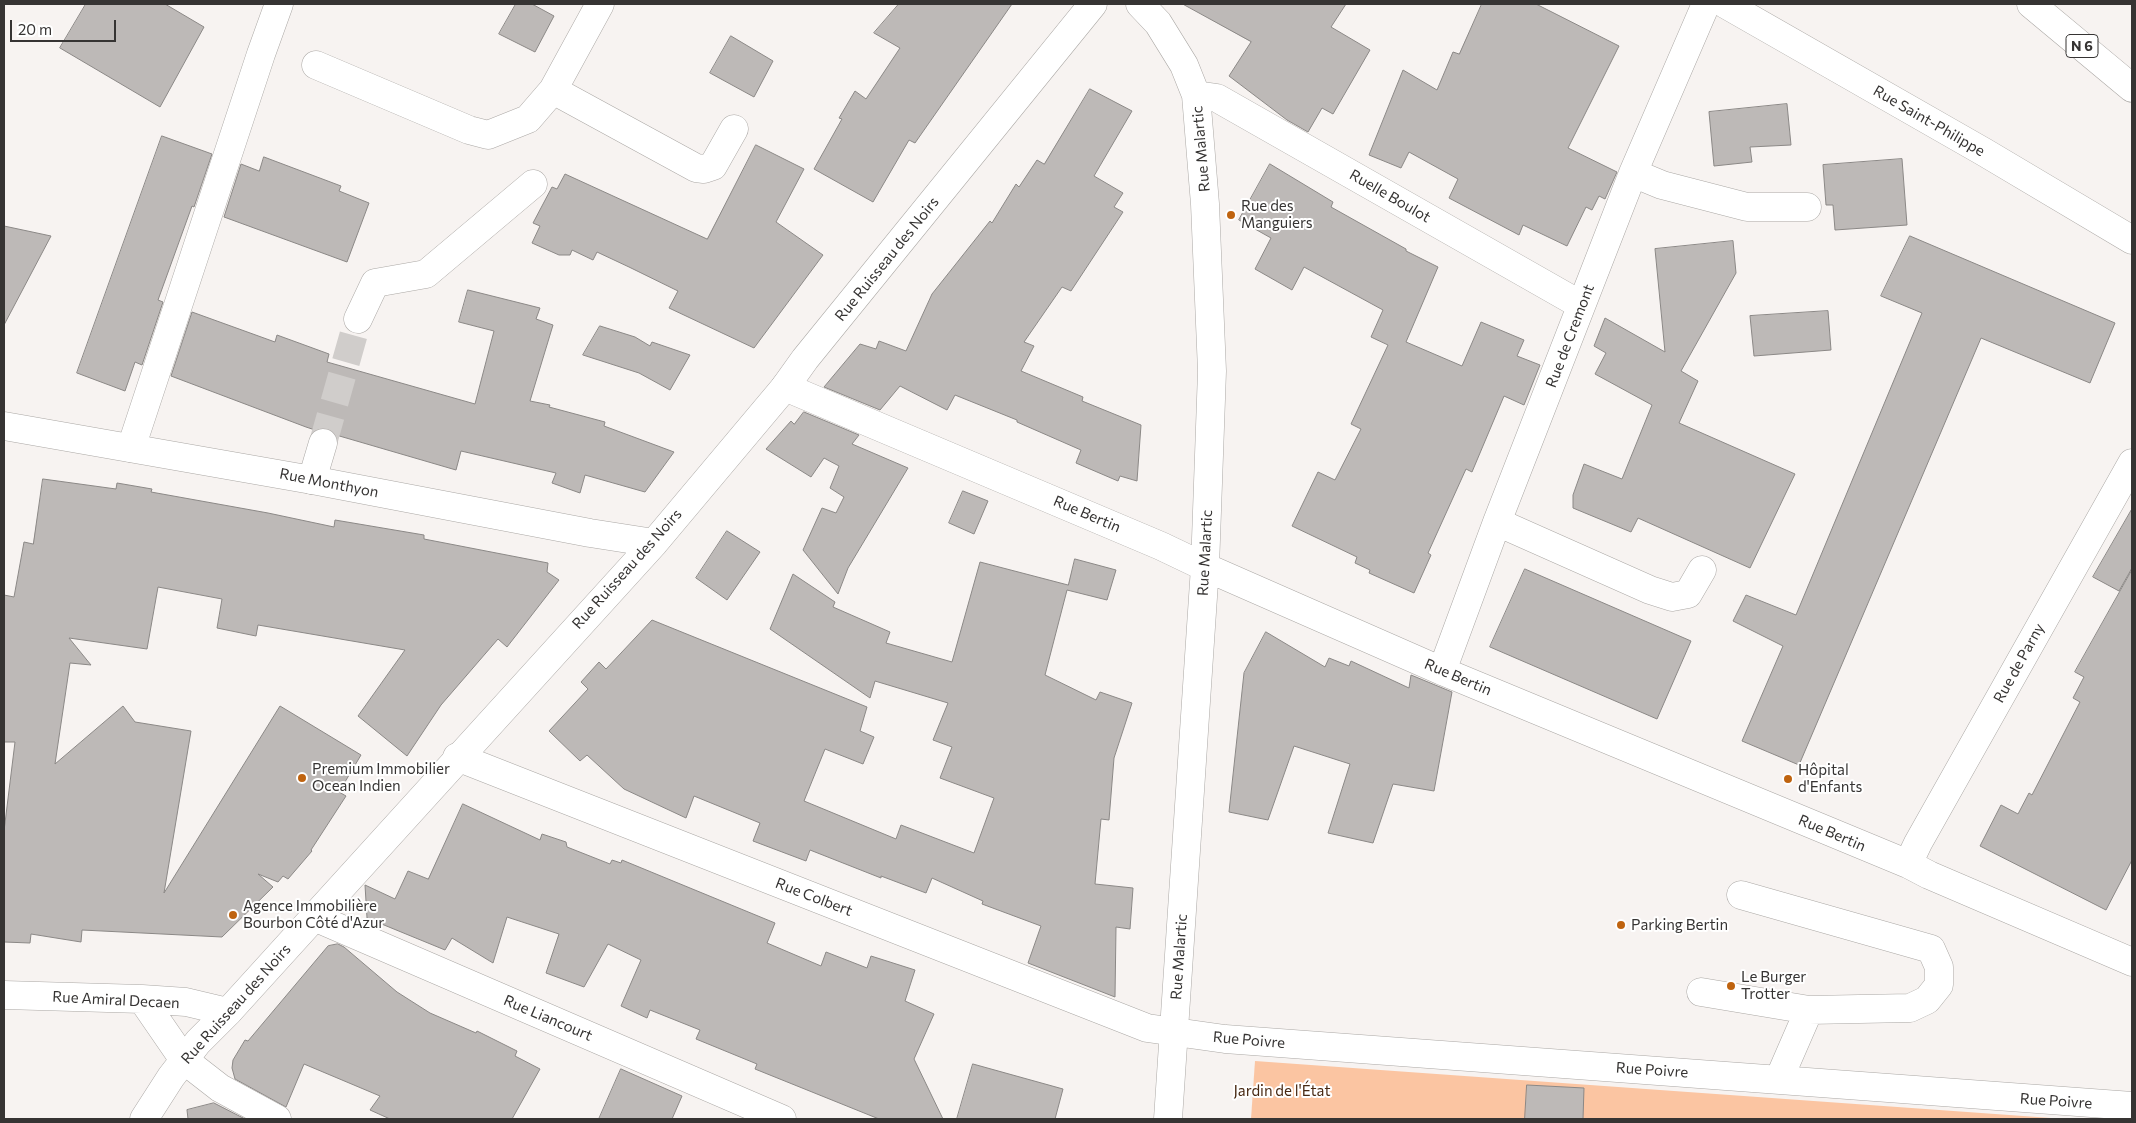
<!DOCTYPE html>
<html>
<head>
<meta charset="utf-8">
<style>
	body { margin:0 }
	#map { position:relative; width:2136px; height:1123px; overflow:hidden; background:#f7f3f1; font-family:Commissioner,sans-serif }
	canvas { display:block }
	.frame { position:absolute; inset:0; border:5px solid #363433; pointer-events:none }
	.scale { position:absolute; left:10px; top:20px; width:106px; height:22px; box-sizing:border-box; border:2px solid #363433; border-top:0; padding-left:6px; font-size:15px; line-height:18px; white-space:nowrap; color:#363433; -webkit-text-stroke:4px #fff; paint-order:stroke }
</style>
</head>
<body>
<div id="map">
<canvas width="2136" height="1123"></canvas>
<div class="frame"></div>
<div class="scale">20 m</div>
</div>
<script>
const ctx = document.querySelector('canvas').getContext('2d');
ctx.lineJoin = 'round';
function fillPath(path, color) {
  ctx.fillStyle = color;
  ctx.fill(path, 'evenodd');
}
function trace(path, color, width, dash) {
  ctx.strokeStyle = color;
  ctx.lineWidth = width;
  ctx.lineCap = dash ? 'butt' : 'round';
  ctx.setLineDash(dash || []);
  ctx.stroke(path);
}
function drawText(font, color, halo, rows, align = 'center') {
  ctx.font = font + ' Commissioner,sans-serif';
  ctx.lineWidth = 4;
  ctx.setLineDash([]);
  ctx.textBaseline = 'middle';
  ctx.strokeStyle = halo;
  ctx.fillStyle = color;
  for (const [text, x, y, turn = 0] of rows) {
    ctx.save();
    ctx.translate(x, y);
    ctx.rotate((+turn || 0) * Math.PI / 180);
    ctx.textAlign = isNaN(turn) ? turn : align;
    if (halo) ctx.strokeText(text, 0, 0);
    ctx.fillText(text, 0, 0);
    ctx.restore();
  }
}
const green = new Path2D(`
	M1255,1061L2065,1119H1251Z`);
const building = new Path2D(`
	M86,4H165L204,27L160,107L60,48Z
	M516,4H532L554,16L535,52L499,34Z
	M899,4H1012L915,143L909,140L873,202L814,169L842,119L839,118L855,91L866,99L900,48L874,33Z
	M1183,4H1346L1331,27L1370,50L1333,114L1322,108L1308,132L1287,120L1229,76L1251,42Z
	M1482,4H1536L1619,46L1568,148L1617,172L1605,199L1599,196L1592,210L1586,207L1567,246L1523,225L1519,235L1449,198L1458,179L1409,152L1401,168L1369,155L1403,70L1437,90L1453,52L1459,54Z
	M731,36L773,61L754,97L710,73Z
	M1090,89L1132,111L1094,176L1123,193L1114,207L1123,212L1071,291L1062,287L1024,342L1034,346L1021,371L1083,397L1082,401L1141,425L1137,481L1120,476L1118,481L1076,463L1081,450L1017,422V420L955,395L947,410L900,386L880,410L824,387L860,344L876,349L879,341L906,351L932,294L990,221L992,223L1016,184L1019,187L1037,160L1044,164Z
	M1787,104L1791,145L1750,147L1752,162L1714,166L1709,112Z
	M162,136L212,154L194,207L192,206L158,300L163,302L142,365L135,362L125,391L77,373Z
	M756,145L804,169L776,222L823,255L754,348L669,308L678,291L629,267L597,252L593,260L572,250L570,255H559L532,243L540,226L533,223L552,187L557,189L565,174L707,239Z
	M264,157L341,186L339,191L369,203L347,262L224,217L241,164L259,171Z
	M1902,159L1907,225L1835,230L1833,205H1826L1823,165Z
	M1270,164L1333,202L1331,207L1406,249V251L1438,267L1406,342L1462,366L1481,322L1524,340L1517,356L1540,365L1524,405L1504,396L1472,472L1466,469L1428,553L1431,555L1414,593L1369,573L1370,570L1355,563L1357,557L1292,526L1318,472L1335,480L1361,429L1351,424L1388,345L1371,337L1383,310L1304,267L1292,290L1255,269L1271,238L1239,220Z
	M4,226L51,236L4,325Z
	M1910,236L2115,323L2090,383L1981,338L1799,765L1742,741L1783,646L1733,621L1746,595L1796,615L1922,313L1881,296Z
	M1733,241L1736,273L1681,371L1698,381L1679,423L1795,474L1750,568L1638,518L1631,532L1573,508V495L1584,464L1622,479L1652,405L1595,374L1606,353L1594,346L1605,318L1665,352L1655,249Z
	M468,290L540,308L536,319L553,325L530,401L550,405L549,407L605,422L604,426L674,452L645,492L585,475L580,493L552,483L556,473L461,451L456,470L336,435L327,428L315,430L306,427L171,376L192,312L275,342L277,335L329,354L327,362L475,404L494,331L459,322Z
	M1828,311L1831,350L1754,356L1750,316Z
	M600,326L635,337L650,346L652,342L690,355L670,390L639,373L583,355Z
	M804,412L859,435L852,444L908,468L848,568L838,594L803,550L822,508L836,513L844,497L830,488L839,466L824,458L811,477L766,449L791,421L794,424Z
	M43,479L116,489L117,483L152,489L151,492L268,513L334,527L335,520L424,535V539L548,563L547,572L559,580L507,647L498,639L441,705L407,756L358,716L405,650L258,625L256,636L217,628L222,599L158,587L147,649L69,638L91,665L70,663L55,764L123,706L135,722L191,731L164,893L280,706L361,755L339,792L346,796L311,850L312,851L288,879L283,876L278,882L258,874L273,887L222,937L82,930L81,942L31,934L30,943L4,942V831L15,742H4V595L14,597L24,542L33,544Z
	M963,491L988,501L974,534L949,523Z
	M2132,509V568L2119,591L2093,577Z
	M727,531L760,552L727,600L696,578Z
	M1075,559L1116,570L1107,600L1067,590L1045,675L1096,700L1100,692L1132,703L1114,758L1109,820L1101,819L1095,884L1133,888L1130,929L1116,927L1115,997L1028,963L1041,926L982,904L983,901L932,878L926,893L881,876V878L810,850L806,861L753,841L760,823L694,796L686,818L624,789L587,755L580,761L549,731L588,689L581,682L599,662L606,669L652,620L867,707L860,731L874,737L863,764L825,749L804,801L896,839L901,825L974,853L994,798L940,778L952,747L933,740L948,703L875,681L870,698L770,629L793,574L835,602L833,607L890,632L886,643L952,662L980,562L1068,585Z
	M1525,569L1691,641L1657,719L1490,647Z
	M2132,570V860L2106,910L1980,846L2001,805L2018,814L2029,793L2032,795L2080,702L2073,698L2084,677L2075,672Z
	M1266,632L1325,667L1329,658L1349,666L1351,661L1409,688L1411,675L1452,692L1434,791L1393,784L1373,843L1328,833L1350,764L1294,746L1268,820L1229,812L1244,673Z
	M463,804L540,840L542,834L566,842L567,847L610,864L612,860L621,863L622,860L775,923L767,943L821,966L826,952L867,968L871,956L915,970L905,1001L934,1014L914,1059L943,1119H879L755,1069L757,1064L696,1039L700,1030L650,1010L647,1018L621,1006L641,960L608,944L584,987L546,973L559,934L507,917L493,963L452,938L445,950L367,918L365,885L395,899L408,871L428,879Z
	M338,944L344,947L397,992L430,1013L476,1033L477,1031L517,1051L515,1056L540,1069L512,1119H390L370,1110L380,1096L304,1064L286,1107L235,1079L232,1068L233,1060L245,1040L248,1041L328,946Z
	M973,1064L1063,1089L1055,1119H957Z
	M621,1069L682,1096L672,1119H599Z
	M1527,1085L1584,1088L1583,1119H1525Z
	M214,1103L245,1119H188L187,1110Z`);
const minorTunnel = new Path2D(`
	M323,443L358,319`);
const minor = new Path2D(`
	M1140,4L1158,23L1184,65L1196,95L1205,204L1212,371L1205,567L1168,1119
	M1725,4L1984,152L2132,240
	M316,65L469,130L488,135L528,119L553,90L600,4
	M553,90L696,168L704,169L713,166L734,129
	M1196,95L1217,98L1581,305
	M1633,173L1662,185L1747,207H1807
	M358,319L375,283L426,274L533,184
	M785,387L1161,546L1205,567L1442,671L1908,864L1929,875L2132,962
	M131,448L261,54L279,4
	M312,480L323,443
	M1497,522L1650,590L1672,597L1688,594L1702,570
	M1442,671L1497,522L1633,173L1706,4
	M457,757L1147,1028L1225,1039L2132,1106
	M1908,864L1918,843L2132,463
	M314,917L782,1119
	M1701,992L1809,1010L1910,1008L1927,1000L1939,985V967L1931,949L1741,895
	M4,995L142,999L186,1002L228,1012
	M142,999L184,1060L220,1088L277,1119
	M1779,1079L1809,1010`);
const major = new Path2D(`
	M2031,4L2132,88
	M4,426L312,480L590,533L654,543
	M144,1119L171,1077L198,1042L228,1012L654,543L785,387L805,359L1093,4`);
const markers = [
	[1231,215,5,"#bf630f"],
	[302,778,5,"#bf630f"],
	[1788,779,5,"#bf630f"],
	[233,915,5,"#bf630f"],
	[1621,925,5,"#bf630f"],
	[1731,986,5,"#bf630f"]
];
const shields = [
	[2082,46,32]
];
const shieldNames = [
	["N 6",2082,46]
];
const streetNames = [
	["Rue Saint-Philippe",1929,121,30],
	["Rue Malartic",1201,149,-95],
	["Ruelle Boulot",1390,196,30],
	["Rue Ruisseau des Noirs",887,259,-51],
	["Rue de Cremont",1570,336,-69],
	["Rue Monthyon",329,483,11],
	["Rue Bertin",1087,514,23],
	["Rue Malartic",1205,553,-87],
	["Rue Ruisseau des Noirs",627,569,-48],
	["Rue de Parny",2019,663,-61],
	["Rue Bertin",1458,677,23],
	["Rue Bertin",1832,833,23],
	["Rue Colbert",814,897,21],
	["Rue Malartic",1179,957,-86],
	["Rue Amiral Decaen",116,1000,3],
	["Rue Ruisseau des Noirs",236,1004,-48],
	["Rue Liancourt",548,1018,23],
	["Rue Poivre",1249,1040,5],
	["Rue Poivre",1652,1070,4],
	["Rue Poivre",2056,1101,4]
];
const poiNames = [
	["Rue des",1241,206],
	["Manguiers",1241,223],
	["Premium Immobilier",312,769],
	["Ocean Indien",312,786],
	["Hôpital",1798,770],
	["d'Enfants",1798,787],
	["Agence Immobilière",243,906],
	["Bourbon Côté d'Azur",243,923],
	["Parking Bertin",1631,925],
	["Le Burger",1741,977],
	["Trotter",1741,994]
];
const parkNames = [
	["Jardin de l'État",1282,1091]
];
fillPath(green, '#fbc5a2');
fillPath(building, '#bdb9b7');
trace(building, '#8b8886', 1);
trace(minorTunnel, '#d0cdcb', 28, [28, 14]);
trace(minor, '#aba8a5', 29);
trace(major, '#aba8a5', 29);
trace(minor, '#fff', 28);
trace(major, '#fff', 28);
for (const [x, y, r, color] of markers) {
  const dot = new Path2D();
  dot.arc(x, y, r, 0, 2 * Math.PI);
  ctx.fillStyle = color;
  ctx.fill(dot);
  trace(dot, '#fff', 2);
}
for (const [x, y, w] of shields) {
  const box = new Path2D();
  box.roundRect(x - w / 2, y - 11.5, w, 23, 4);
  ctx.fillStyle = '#fff';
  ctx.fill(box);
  trace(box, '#363433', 1);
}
drawText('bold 14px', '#363433', null, shieldNames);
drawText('15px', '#363433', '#fff', streetNames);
drawText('15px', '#363433', '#fff', poiNames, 'left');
drawText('15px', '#472812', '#fff', parkNames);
</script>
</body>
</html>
